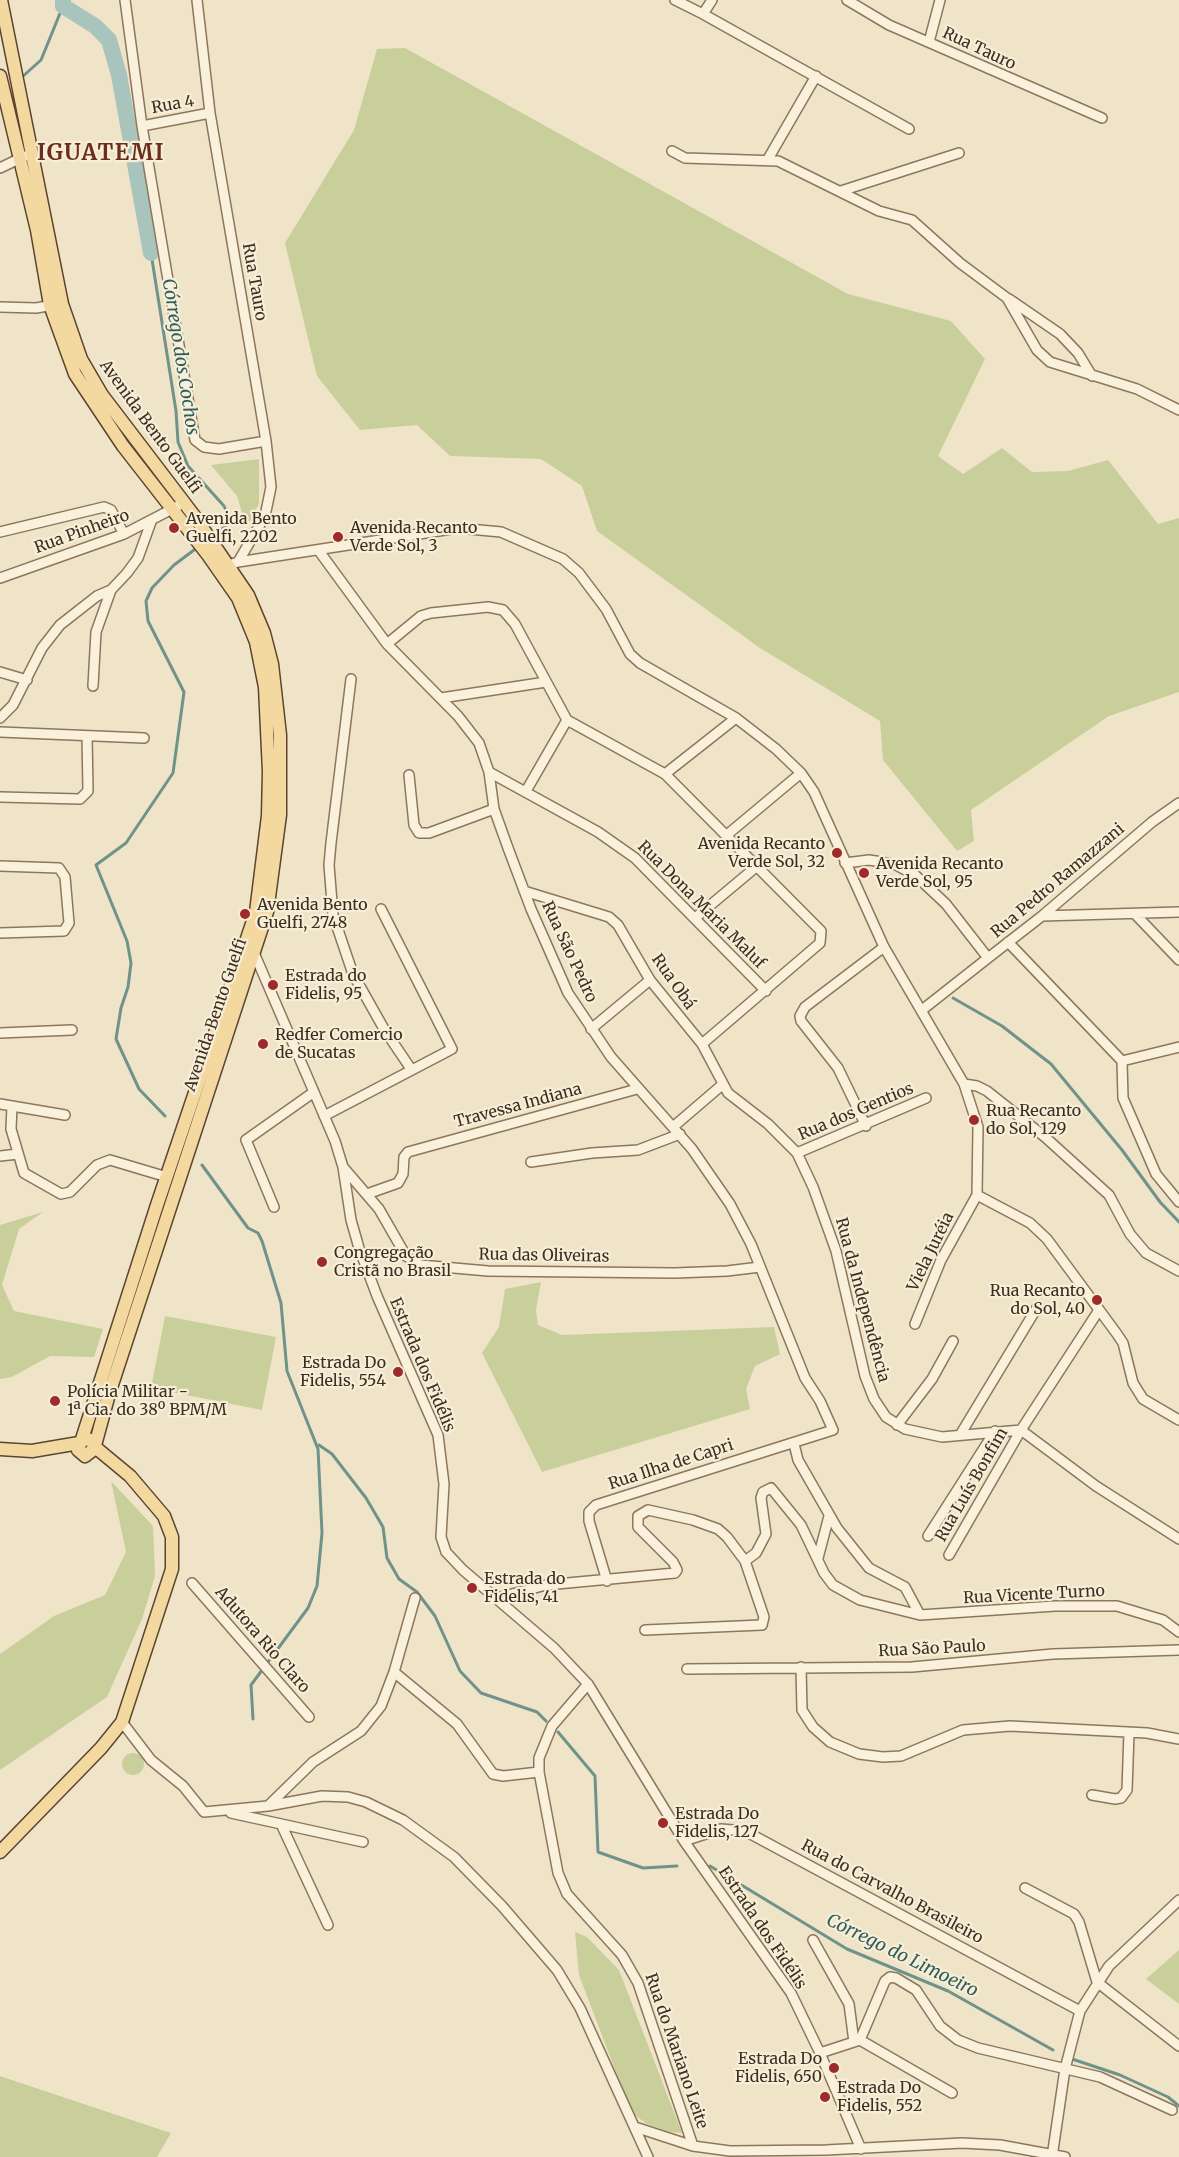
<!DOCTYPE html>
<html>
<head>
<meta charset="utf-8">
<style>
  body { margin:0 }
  canvas { display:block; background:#f0e4c8 }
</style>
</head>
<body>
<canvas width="1179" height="2157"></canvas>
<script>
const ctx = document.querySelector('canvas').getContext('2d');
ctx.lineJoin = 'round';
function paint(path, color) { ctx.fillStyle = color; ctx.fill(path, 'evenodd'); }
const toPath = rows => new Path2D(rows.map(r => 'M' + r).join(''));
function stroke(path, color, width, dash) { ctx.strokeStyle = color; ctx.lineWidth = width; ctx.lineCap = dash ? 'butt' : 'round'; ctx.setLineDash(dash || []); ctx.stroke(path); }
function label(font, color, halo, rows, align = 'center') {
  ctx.font = font + ' Merriweather,serif'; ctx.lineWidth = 4.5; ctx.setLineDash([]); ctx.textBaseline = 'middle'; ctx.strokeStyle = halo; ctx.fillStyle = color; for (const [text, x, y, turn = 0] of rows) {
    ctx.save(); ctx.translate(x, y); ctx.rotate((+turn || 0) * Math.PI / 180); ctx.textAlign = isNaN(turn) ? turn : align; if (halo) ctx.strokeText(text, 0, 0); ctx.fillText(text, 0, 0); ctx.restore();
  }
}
paint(toPath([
  [405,48,848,294,951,321,985,359,938,456,963,474,1002,448,1032,472,1068,471,1108,460,1158,524,1179,518,1179,692,1109,716,971,810,974,841,957,851,883,760,880,721,760,648,597,531,582,486,541,459,450,456,417,425,360,430,317,376,285,243,354,130,377,49],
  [259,459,259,503,252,519,246,526,237,496,211,465],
  [43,1212,19,1229,2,1285,14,1311,103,1329,94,1357,50,1356,12,1377,0,1379,0,1225],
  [541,1282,536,1310,538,1325,562,1335,774,1327,780,1354,755,1366,746,1389,750,1409,542,1472,482,1353,499,1327,505,1289],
  [165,1316,276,1337,262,1410,151,1388],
  [111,1481,153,1526,155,1576,142,1619,107,1697,0,1770,0,1654,54,1616,105,1595,126,1552],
  '122 1764a11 11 0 1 1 22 0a11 11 0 1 1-22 0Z',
  [575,1932,587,1937,619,1970,682,2133,670,2132,647,2124,636,2116,627,2101,579,1975],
  [1179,1950,1179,2004,1146,1979],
  [0,2076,171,2133,157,2157,0,2157]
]), '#c9cf9b');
stroke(toPath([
  [21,78,41,60,63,6],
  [151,253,176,411,178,442,188,466,224,506,229,517,226,526,213,536],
  [953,998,1002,1026,1051,1064,1122,1150,1160,1202,1179,1222],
  [165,1116,139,1089,116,1039,121,1008,128,987,131,963,127,941,96,865,126,843,173,773,184,692,148,621,146,601,152,588,174,565,198,547],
  [202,1165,248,1228,258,1233,262,1241,281,1303,287,1371,318,1449,322,1533,317,1586,308,1608,251,1685,253,1719],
  [319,1445,332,1454,366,1498,383,1527,387,1558,399,1579,417,1592,435,1616,460,1671,481,1693,537,1712,546,1721],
  [558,1732,595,1776,598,1852,643,1868,677,1866],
  [710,1866,847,1949,948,1991,1053,2050],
  [1072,2059,1120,2075,1168,2097,1179,2106]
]), '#6f938a', 3);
stroke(toPath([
  [63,0,63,6,95,26,109,40,119,75,151,253]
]), '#a9c4bc', 16);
const minor = toPath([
  [125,0,142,126,195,440,204,447,219,449,266,441],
  [197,0,210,113,266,441,271,487,265,516,238,562],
  [675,0,703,14,712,0],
  [847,0,889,25,1102,118],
  [703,14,909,129],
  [929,42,940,0],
  [142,126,210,113],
  [672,151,685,158,778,161,879,211,912,220,960,263,1007,298,1037,350,1050,362,1137,389,1179,410],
  [768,159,816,76],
  [0,168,25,156],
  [841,191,959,153],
  [1009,299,1060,334,1078,353,1092,376],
  [0,307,36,308,54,305],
  [0,532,104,507,111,510,124,534],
  [319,551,387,644,458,716,479,743,489,772,494,809,508,848,531,909,568,993,611,1057,692,1149,730,1204,751,1244,805,1378,820,1401,833,1430,596,1505,589,1512,589,1521,607,1581],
  [223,567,238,562,458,528,501,532,563,559,579,573,606,609,630,654,640,663,736,718,776,749,801,773,814,792,884,947,964,1084,978,1127,977,1195,1030,1223,1047,1239,1117,1334,1123,1343,1133,1383,1143,1399,1179,1420],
  [0,578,124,534,178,506],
  [387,644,421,616,431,613,488,607,503,610,515,624,567,720,665,774,821,931,820,943,702,1044],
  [0,672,27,680],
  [351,679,331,843,329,865,333,915,353,974,384,1029,411,1069],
  [93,686,96,632,111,590],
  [441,698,546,682],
  [0,718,13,705,42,648,60,625,97,596,111,590,127,573,138,558,151,522],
  [0,732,144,738],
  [489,772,598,832,635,858,766,991],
  [665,774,736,718],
  [409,775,414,825,419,833,429,833,494,809],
  [526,791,567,720],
  [0,797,80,799,88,791,87,736],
  [728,834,801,773],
  [845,863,869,860,882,862,896,865,915,875,946,904,988,958,1042,916,1152,822,1179,803],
  [0,866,59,868,65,877,69,923,64,931,0,933],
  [524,891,609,917,618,925,650,980,702,1044,728,1093,768,1124,797,1153,813,1187,836,1251,865,1376,874,1399,886,1417,905,1429,942,1437,1021,1430,1096,1486,1179,1539],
  [1135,914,1179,960],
  [1042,916,1179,912],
  [695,918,756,867],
  [1008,942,1122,1061,1123,1098,1156,1174,1179,1202],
  [249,953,255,955,335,1141,343,1167,351,1220,359,1248,377,1296,438,1435,444,1484,441,1537,446,1552,463,1570,554,1648,588,1684,684,1841,791,1993,820,2053,861,2149],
  [922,1010,988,958],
  [591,1029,650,980],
  [0,1033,72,1030],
  [1122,1061,1179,1047],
  [964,1084,977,1086,987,1091,1045,1137,1109,1195,1130,1234,1146,1253,1179,1271],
  [0,1104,65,1115],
  [12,1106,11,1129,24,1173,61,1194,70,1192,97,1165,110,1160,167,1177],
  [324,1116,452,1049,381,909],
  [866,1126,838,1068,801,1021,800,1016,805,1007,884,947],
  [673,1127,722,1085],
  [797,1153,926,1098],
  [0,1156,18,1154],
  [531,1162,592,1153,638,1150,680,1134],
  [343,1167,379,1209,406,1256,420,1265,488,1271,675,1273,727,1271,760,1267],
  [367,1194,398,1183,403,1174,404,1157,408,1152,637,1089],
  [274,1207,246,1140,314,1092],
  [915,1324,941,1260,977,1195],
  [897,1425,932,1379,953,1341],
  [960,1435,1038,1306],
  [794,1444,798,1460,837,1528,869,1568,905,1587,920,1615],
  [928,1536,995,1431],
  [949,1555,1021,1430,1099,1310],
  [818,1558,829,1516],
  [192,1583,309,1717],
  [497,1598,546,1585,675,1573,677,1570,673,1562,638,1527,638,1516,648,1510,693,1520,718,1529,727,1537,745,1561,756,1553,766,1534,761,1498,763,1492,771,1488,801,1525,824,1573,833,1585,860,1600,920,1615,1055,1606,1117,1606,1163,1620,1179,1632],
  [645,1630,762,1625,764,1617,745,1561],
  [801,1667,802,1710,813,1727,830,1742,859,1754,883,1757,901,1756,963,1730,1010,1726,1147,1733,1179,1739],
  [687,1669,912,1667,1053,1654,1179,1650],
  [394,1672,457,1724,493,1774,503,1776,539,1772],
  [588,1684,552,1726,539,1758,539,1772,558,1873,567,1894,622,1955,638,1983,693,2146],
  [122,1722,151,1760,183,1786,204,1812,268,1806,322,1796,348,1797,366,1802,403,1820,454,1857,502,1906,557,1970,580,2008,648,2157],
  [1092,1795,1115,1799,1121,1798,1127,1790,1129,1733],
  [268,1806,313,1762,361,1731,381,1706,394,1672,415,1598],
  [231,1813,363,1842],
  [281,1824,328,1925],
  [684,1841,721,1829,745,1831,1080,2011],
  [1025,1888,1074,1914,1079,1922,1097,1982],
  [813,1940,849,2004,854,2042],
  [1097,1982,1179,2046],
  [860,2040,952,2093],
  [820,2053,860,2040,885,1981,890,1977,896,1978,916,1990,940,2026,958,2040,978,2048,1100,2077,1172,2110],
  [635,2127,693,2146,730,2151,826,2150,962,2143,1000,2145,1065,2157],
  [1052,2157,1065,2069,1080,2011,1109,1966,1179,1900]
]);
const major = toPath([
  [1,0,62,304,81,359,102,395,195,517,248,595,264,633,272,664,280,735,280,815,267,912,109,1394,94,1449,85,1456,78,1450,82,1439,88,1439,94,1444],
  [0,76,37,230,50,305,75,374,123,446,208,555,238,598,256,642,265,687,269,772,268,816,256,912,157,1205,82,1439],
  [0,1449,32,1451,79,1443],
  [0,1852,101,1748,122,1722,172,1569,172,1537,164,1516,130,1476,95,1447]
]);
stroke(minor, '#8d765c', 12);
stroke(major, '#5b4430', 15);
stroke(minor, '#faf1dc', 9);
stroke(major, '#f3d9a0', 12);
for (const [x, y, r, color] of [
  [174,528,6,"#9e2a2b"],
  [338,537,6,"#9e2a2b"],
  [837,853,6,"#9e2a2b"],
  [864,873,6,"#9e2a2b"],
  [245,914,6,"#9e2a2b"],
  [273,985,6,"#9e2a2b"],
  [263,1044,6,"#9e2a2b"],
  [974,1120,6,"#9e2a2b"],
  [322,1262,6,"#9e2a2b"],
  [1097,1300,6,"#9e2a2b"],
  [398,1372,6,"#9e2a2b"],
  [55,1401,6,"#9e2a2b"],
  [472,1588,6,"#9e2a2b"],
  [663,1823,6,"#9e2a2b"],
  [834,2068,6,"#9e2a2b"],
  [825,2097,6,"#9e2a2b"]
]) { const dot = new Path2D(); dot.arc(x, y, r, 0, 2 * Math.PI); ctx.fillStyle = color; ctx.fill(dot); stroke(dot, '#f7eed8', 2); }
label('16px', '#3d2e20', '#f7eed8', [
  ["Rua Tauro",979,49,25],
  ["Rua 4",173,105,-10],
  ["Rua Tauro",254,282,80],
  ["Avenida Bento Guelfi",150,427,54],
  ["Rua Pinheiro",82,532,-20],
  ["Rua Pedro Ramazzani",1058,881,-40],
  ["Rua Dona Maria Maluf",701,905,45],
  ["Rua São Pedro",569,952,65],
  ["Rua Obá",673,982,55],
  ["Avenida Bento Guelfi",216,1015,-71],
  ["Travessa Indiana",518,1106,-15],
  ["Rua dos Gentios",856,1112,-23],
  ["Viela Juréia",931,1252,-64],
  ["Rua das Oliveiras",544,1256,1],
  ["Rua da Independência",862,1300,75],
  ["Estrada dos Fidélis",422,1365,67],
  ["Rua Ilha de Capri",671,1465,-18],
  ["Rua Luís Bonfim",972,1485,-60],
  ["Rua Vicente Turno",1034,1595,-3],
  ["Adutora Rio Claro",262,1640,49],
  ["Rua São Paulo",932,1649,-3],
  ["Rua do Carvalho Brasileiro",892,1892,28],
  ["Estrada dos Fidélis",762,1928,56],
  ["Rua do Mariano Leite",676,2051,71]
]);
label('16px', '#3d2e20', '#f7eed8', [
  ["Avenida Bento",186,519],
  ["Guelfi, 2202",186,537],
  ["Avenida Recanto",350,528],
  ["Verde Sol, 3",350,546],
  ["Avenida Recanto",825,844,"right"],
  ["Verde Sol, 32",825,862,"right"],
  ["Avenida Recanto",876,864],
  ["Verde Sol, 95",876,882],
  ["Avenida Bento",257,905],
  ["Guelfi, 2748",257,923],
  ["Estrada do",285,976],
  ["Fidelis, 95",285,994],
  ["Redfer Comercio",275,1035],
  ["de Sucatas",275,1053],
  ["Rua Recanto",986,1111],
  ["do Sol, 129",986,1129],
  ["Congregação",334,1253],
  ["Cristã no Brasil",334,1271],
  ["Rua Recanto",1085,1291,"right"],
  ["do Sol, 40",1085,1309,"right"],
  ["Estrada Do",386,1363,"right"],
  ["Fidelis, 554",386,1381,"right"],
  ["Polícia Militar -",67,1392],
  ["1ª Cia. do 38º BPM/M",67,1410],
  ["Estrada do",484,1579],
  ["Fidelis, 41",484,1597],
  ["Estrada Do",675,1814],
  ["Fidelis, 127",675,1832],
  ["Estrada Do",822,2059,"right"],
  ["Fidelis, 650",822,2077,"right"],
  ["Estrada Do",837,2088],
  ["Fidelis, 552",837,2106]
], 'left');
label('italic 18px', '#2f5d5a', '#f7eed8', [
  ["Córrego dos Cochos",180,357,81],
  ["Córrego do Limoeiro",902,1956,26]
]);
ctx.letterSpacing = '1.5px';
label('bold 22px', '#6b2e1e', '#f7eed8', [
  ["IGUATEMI",101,154]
]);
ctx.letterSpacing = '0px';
</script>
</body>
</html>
